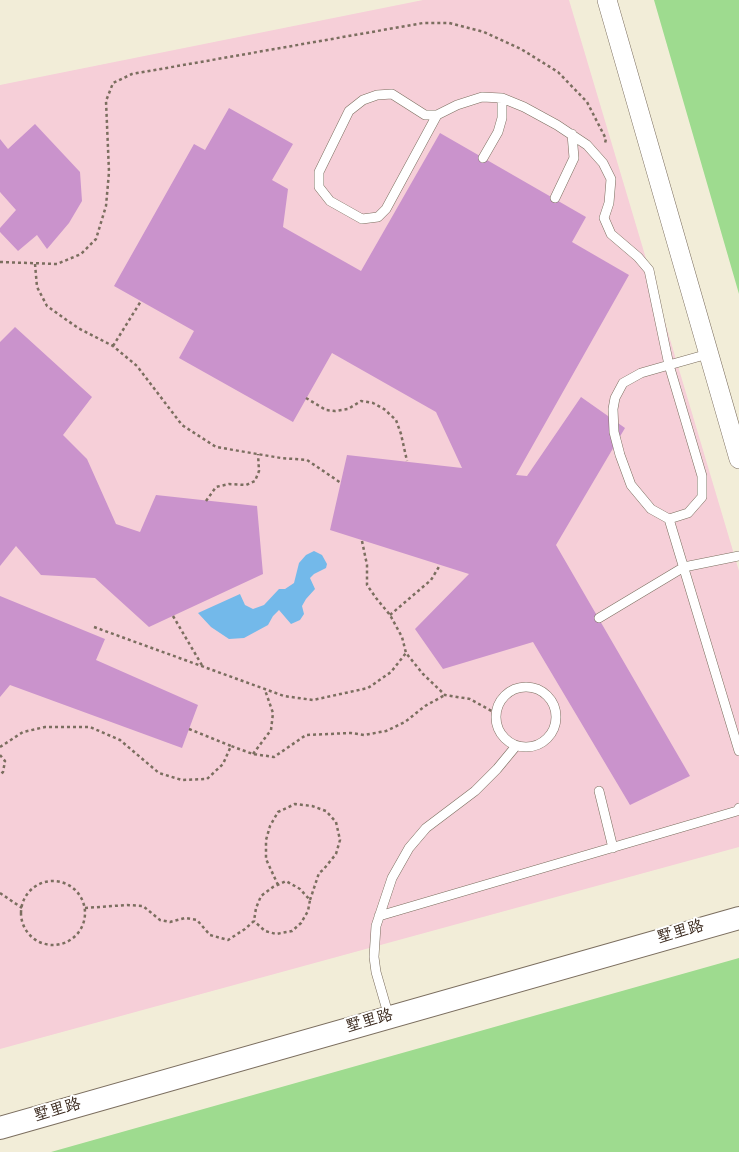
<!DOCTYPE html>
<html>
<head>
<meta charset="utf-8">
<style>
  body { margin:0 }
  canvas { display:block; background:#f2edd8 }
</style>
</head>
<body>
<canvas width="739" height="1152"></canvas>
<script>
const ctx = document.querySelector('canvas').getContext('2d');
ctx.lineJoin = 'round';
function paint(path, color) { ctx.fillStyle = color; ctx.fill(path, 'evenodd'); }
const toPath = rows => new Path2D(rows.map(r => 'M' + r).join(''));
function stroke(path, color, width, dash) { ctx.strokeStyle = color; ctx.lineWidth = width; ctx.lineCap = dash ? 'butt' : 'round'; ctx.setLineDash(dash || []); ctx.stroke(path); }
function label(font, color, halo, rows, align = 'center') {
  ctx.font = font + ' Dekko,"LXGW WenKai TC",sans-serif'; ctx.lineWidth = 4; ctx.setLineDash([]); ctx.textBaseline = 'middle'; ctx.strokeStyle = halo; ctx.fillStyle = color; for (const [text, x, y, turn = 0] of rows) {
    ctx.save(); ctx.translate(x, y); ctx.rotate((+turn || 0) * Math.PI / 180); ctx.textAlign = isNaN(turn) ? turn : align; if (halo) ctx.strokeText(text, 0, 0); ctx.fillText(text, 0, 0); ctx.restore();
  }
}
paint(toPath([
  [423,0,569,0,739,571,739,847,0,1049,0,85]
]), '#f6cfd8');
paint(toPath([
  [654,0,739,0,739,294],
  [739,958,739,1152,51,1152]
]), '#9edb8f');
paint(toPath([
  [314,551,322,555,327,564,326,568,314,574,310,578,315,589,306,599,302,606,304,614,300,620,291,624,279,610,273,616,268,625,244,638,229,639,211,627,198,613,240,594,245,605,253,609,264,605,279,589,285,589,294,583,299,563,306,555]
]), '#73b9ea');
paint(toPath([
  [229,108,293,144,272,180,288,189,283,227,361,271,440,133,586,217,572,242,629,275,516,475,527,476,581,397,625,428,556,545,690,776,630,805,533,642,443,669,415,629,469,574,330,530,347,455,462,468,436,412,332,353,293,422,179,358,194,331,114,286,194,144,205,150],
  [35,124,80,172,82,201,69,223,47,249,37,235,18,251,0,232,0,228,16,210,0,192,0,139,8,149],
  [15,327,92,397,63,435,87,459,116,524,140,532,156,495,257,506,263,574,149,627,95,578,41,575,16,546,0,566,0,342],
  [0,596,105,639,96,660,198,705,182,748,10,685,0,697]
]), '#ca93cc');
const service = toPath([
  [437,115,386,209,378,217,362,219,330,201,319,187,319,172,349,111,363,100,377,95,392,94,425,115,437,115,457,105,482,97,502,98,524,107,557,125,587,145,603,163,611,179,609,203,604,218,611,234,638,257,649,270,669,365,702,476,702,497,688,513,669,519,651,509,631,485,620,455,614,432,613,409,615,398,623,383,641,373,669,365,708,354],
  [483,158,498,132,502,118,502,98],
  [555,198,574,158,572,134],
  [669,519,739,751],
  [599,618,684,567,739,556],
  '496 717a30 30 0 1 1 60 0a30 30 0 1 1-60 0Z',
  [599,791,613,848],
  [379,916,737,811,739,808],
  [389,1017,376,972,374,957,376,926,392,878,409,848,426,828,475,791,497,769,516,746]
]);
const minor = toPath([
  [607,0,739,459]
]);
const secondary = toPath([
  [0,1128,739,918]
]);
stroke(service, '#7b6e5f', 10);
stroke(minor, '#7b6e5f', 20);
stroke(secondary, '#7b6e5f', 24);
stroke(toPath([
  [0,262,57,264,81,254,96,239,106,206,109,172,106,101,113,83,132,74,423,23,449,23,484,32,521,49,558,72,587,102,606,139,605,143],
  [35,264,37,287,47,306,78,328,113,346,137,366,182,425,216,447,281,458,307,460,341,483],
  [113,346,141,301],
  [306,398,326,410,335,411,348,409,361,401,373,403,384,409,396,420,401,434,407,461],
  [206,501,216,487,229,484,246,485,255,481,259,471,258,454],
  [362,541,367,565,367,585,376,598,390,615,402,637,406,653,423,674,445,695,470,699,497,714],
  [390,615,431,580,440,565],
  [173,616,203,667],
  [94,627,284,696,313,700,368,688,391,672,406,653],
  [189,729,231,746],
  [0,747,23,732,45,727,90,727,120,740,159,773,182,780,207,779,223,764,231,746,253,754,274,757,306,735,351,733,364,735,386,731,405,722,425,706,445,695],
  [253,754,271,730,273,713,265,690],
  [0,755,5,761,3,772,0,775],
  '21 913a32 32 0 1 1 64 0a32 32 0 1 1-64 0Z',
  [278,885,266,859,266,840,270,826,278,812,295,804,312,806,326,811,336,822,340,840,336,854,323,870,319,873,310,900],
  [0,893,22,908],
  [85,908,127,905,143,906,160,920,170,922,185,918,197,920,210,935,228,940,245,929,254,921,256,908,261,896,273,887,286,881,300,889,310,900,308,911,301,923,292,931,276,934,265,931,254,921]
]), '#7b6e5f', 2.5, [3, 3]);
stroke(service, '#fff', 9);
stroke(minor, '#fff', 19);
stroke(secondary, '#fff', 22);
label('16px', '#3b2a1e', '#fff', [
  ["墅里路",681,934,-16],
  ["墅里路",370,1023,-16],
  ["墅里路",58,1112,-16]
]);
</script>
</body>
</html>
